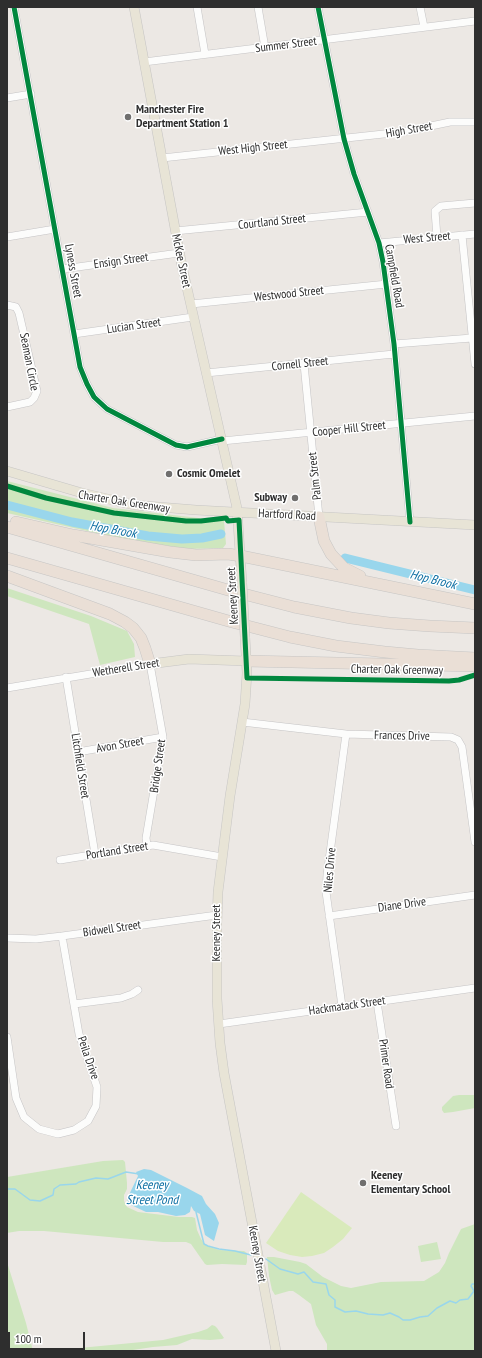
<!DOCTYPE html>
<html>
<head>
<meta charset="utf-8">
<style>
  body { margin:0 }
  #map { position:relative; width:482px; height:1358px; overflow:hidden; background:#ece8e4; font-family:"PT Sans Narrow",sans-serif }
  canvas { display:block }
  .frame { position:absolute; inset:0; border:8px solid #2e2e2e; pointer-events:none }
  .scale { position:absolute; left:8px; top:1332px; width:77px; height:18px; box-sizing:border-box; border:2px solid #2e2e2e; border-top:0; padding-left:5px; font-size:12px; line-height:14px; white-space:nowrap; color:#2e2e2e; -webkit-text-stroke:3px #fff; paint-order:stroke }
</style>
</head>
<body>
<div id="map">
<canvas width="482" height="1358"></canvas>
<div class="frame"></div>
<div class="scale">100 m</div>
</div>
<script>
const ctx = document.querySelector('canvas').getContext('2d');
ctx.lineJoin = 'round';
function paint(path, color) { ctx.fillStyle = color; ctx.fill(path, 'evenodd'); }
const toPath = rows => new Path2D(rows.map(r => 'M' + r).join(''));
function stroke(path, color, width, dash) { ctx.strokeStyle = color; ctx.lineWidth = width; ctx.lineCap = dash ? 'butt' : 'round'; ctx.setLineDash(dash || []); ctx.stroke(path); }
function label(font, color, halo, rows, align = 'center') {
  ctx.font = font + ' "PT Sans Narrow",sans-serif'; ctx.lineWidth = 3; ctx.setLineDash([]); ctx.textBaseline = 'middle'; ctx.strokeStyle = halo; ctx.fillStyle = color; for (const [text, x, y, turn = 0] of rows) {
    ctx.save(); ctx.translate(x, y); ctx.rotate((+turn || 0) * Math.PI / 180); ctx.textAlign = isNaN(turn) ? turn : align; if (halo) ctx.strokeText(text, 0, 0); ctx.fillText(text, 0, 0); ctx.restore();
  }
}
paint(toPath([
  [7,481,113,508,224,521,226,544,223,548,186,549,114,537,7,513],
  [7,588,91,616,127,631,134,644,135,657,100,665,89,624,7,596],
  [459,1095,475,1095,475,1108,453,1112,444,1113,442,1110,442,1107,453,1096],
  [123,1160,125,1162,127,1183,127,1189,124,1195,124,1201,127,1207,138,1212,179,1217,192,1217,195,1218,197,1230,201,1239,205,1244,210,1247,219,1250,244,1251,247,1253,247,1262,246,1265,222,1264,207,1265,205,1264,191,1244,186,1242,163,1242,44,1231,19,1231,7,1233,7,1177,103,1161],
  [475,1224,475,1351,327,1351,327,1344,316,1325,311,1304,299,1295,293,1291,289,1291,275,1295,272,1290,269,1276,267,1257,274,1257,300,1262,306,1264,323,1277,341,1286,351,1288,381,1282,424,1281,439,1272,445,1263,449,1253,461,1229],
  [437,1242,441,1259,421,1262,418,1246],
  [7,1262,26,1323,33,1351,7,1351],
  [212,1325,215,1326,217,1328,224,1338,222,1339,210,1340,192,1339,177,1345,153,1347,126,1351,61,1351,69,1349,163,1340,198,1332,207,1329]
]), '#cee6be');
paint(toPath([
  [301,1192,352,1228,343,1239,333,1247,324,1253,312,1256,302,1257,290,1255,278,1251,266,1243]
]), '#d9eabb');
paint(toPath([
  [144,1169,151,1170,187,1188,202,1196,206,1204,215,1214,219,1223,214,1241,205,1235,200,1214,194,1211,191,1206,190,1212,185,1215,176,1216,158,1212,146,1212,129,1204,127,1199,138,1176,136,1172]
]), '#99d6ec');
stroke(toPath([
  [7,1189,15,1189,30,1200,40,1201,53,1195,54,1189,60,1185,76,1184,79,1182,96,1178,108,1179,126,1172,139,1174],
  [196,1212,204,1244,208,1246,219,1249,235,1251,251,1255],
  [266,1259,280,1269,298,1274,304,1272,313,1282,326,1284,329,1295,335,1300,335,1307,345,1312,356,1311,368,1314,383,1315,390,1313,399,1317,403,1320,410,1320,420,1317,428,1316,437,1308,450,1301,456,1303,460,1300,468,1299,474,1291,471,1286,472,1284,475,1284]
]), '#99d6ec', 1.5);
stroke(toPath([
  [7,505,72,522,148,536,182,539,202,538,221,534],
  [345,558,475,590]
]), '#99d6ec', 9);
const minor = toPath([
  [14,7,74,334,80,367,87,384,94,397,107,409,176,445,187,447,222,439],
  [197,7,205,54],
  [258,7,265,48],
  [318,7,344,139,354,174,379,243,383,262,394,344,410,522],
  [420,7,424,27],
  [144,62,475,21],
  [7,98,31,94],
  [162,158,402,132,450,122,475,122],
  [175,231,368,212],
  [462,235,475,364],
  [7,237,55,229],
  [437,237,435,211,441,206,475,203],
  [379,243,475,234],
  [63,269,179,253],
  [191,304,387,284],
  [7,305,16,307,19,313,37,391,34,398,30,402,7,407],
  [74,334,193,317],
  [394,344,472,338],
  [304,364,319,517],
  [206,373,394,354],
  [222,441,475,416],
  [66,677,95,854],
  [7,688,150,664,163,737,146,838,147,845],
  [242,722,346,734,451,737,458,740,462,747,475,842],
  [78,752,163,737],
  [60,860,153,845,222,857],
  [329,916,475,895],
  [7,938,36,939,62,936,217,915],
  [377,1002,396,1126],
  [74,1004,121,998,132,994,138,990],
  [342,1006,326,892,327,875,346,734],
  [219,1024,475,988],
  [7,1037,16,1098,24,1117,39,1129,58,1134,74,1130,88,1121,96,1106,97,1087,79,1034,62,936]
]);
const major = toPath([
  [134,7,182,266,237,508,242,583],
  [7,471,82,493,134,505,196,510,475,525],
  [245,637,247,673,245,704,230,796,218,892,217,924,217,999,220,1043,224,1073,276,1351],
  [150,664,189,659,246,661]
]);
const highway = toPath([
  [319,517,324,541,331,554,344,568,360,576],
  [16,522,73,535,170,552,196,555,228,554,241,556,475,604],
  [7,527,228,590,294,607,351,618,389,623,430,626,475,628],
  [7,558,232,622,290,637,336,646,385,652,418,655,475,658],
  [7,576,110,614,125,622,133,628,141,638,145,648,150,664],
  [246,661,475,666]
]);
stroke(minor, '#c5c4c5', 8);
stroke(major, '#c6c5c4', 10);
stroke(highway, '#c6c5c4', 12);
stroke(minor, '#fcfcfb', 7);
stroke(major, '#e8e4d6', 9);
stroke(highway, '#eadfd6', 11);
const majorBridge = toPath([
  [242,583,245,637]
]);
stroke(majorBridge, '#c6c5c4', 10, []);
stroke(majorBridge, '#e8e4d6', 9);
stroke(toPath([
  [14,7,74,334,80,367,87,384,94,397,107,409,176,445,187,447,222,439],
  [318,7,344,139,354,174,379,243,383,262,394,344,410,522],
  [7,486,46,498,114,513,186,521,201,521,226,518,228,521,239,520,247,678,449,681,459,680,475,675]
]), '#00873e', 5);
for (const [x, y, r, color] of [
  [128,117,4,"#706f6e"],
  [169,474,4,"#706f6e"],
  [295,498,4,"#706f6e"],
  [363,1183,4,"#706f6e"]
]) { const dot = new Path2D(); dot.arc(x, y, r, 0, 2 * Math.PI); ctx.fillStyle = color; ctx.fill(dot); stroke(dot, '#fff', 1.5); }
label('12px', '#2e2e2e', '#fff', [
  ["Summer Street",286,45,-7],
  ["High Street",409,130,-10],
  ["West High Street",253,148,-6],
  ["Courtland Street",272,222,-6],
  ["West Street",427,238,-5],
  ["Ensign Street",121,261,-8],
  ["McKee Street",181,261,78],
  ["Lyness Street",73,271,80],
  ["Campfield Road",394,276,80],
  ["Westwood Street",289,294,-6],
  ["Lucian Street",134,326,-8],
  ["Seaman Circle",29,362,79],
  ["Cornell Street",300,364,-6],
  ["Cooper Hill Street",349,429,-6],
  ["Palm Street",315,476,-96],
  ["Charter Oak Greenway",124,502,9],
  ["Hartford Road",287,515,3],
  ["Keeney Street",233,596,-93],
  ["Wetherell Street",126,668,-9],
  ["Charter Oak Greenway",397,670,1],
  ["Frances Drive",402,736,1],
  ["Avon Street",120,745,-10],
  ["Litchfield Street",80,766,81],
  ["Bridge Street",158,766,-82],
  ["Portland Street",117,851,-9],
  ["Niles Drive",330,870,-85],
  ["Diane Drive",402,905,-8],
  ["Bidwell Street",112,929,-8],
  ["Keeney Street",217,933,-90],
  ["Hackmatack Street",347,1006,-8],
  ["Peila Drive",88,1058,71],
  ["Primer Road",386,1064,82],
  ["Keeney Street",257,1254,80]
]);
label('bold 12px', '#2e2e2e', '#fff', [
  ["Manchester Fire",136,110],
  ["Department Station 1",136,124],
  ["Cosmic Omelet",177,474],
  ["Subway",287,498,"right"],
  ["Keeney",371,1176],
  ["Elementary School",371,1190]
], 'left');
label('italic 13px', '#0d6fa3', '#fff', [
  ["Hop Brook",113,530,10],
  ["Hop Brook",433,580,14],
  ["Keeney",152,1185],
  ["Street Pond",152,1200]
]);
</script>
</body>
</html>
